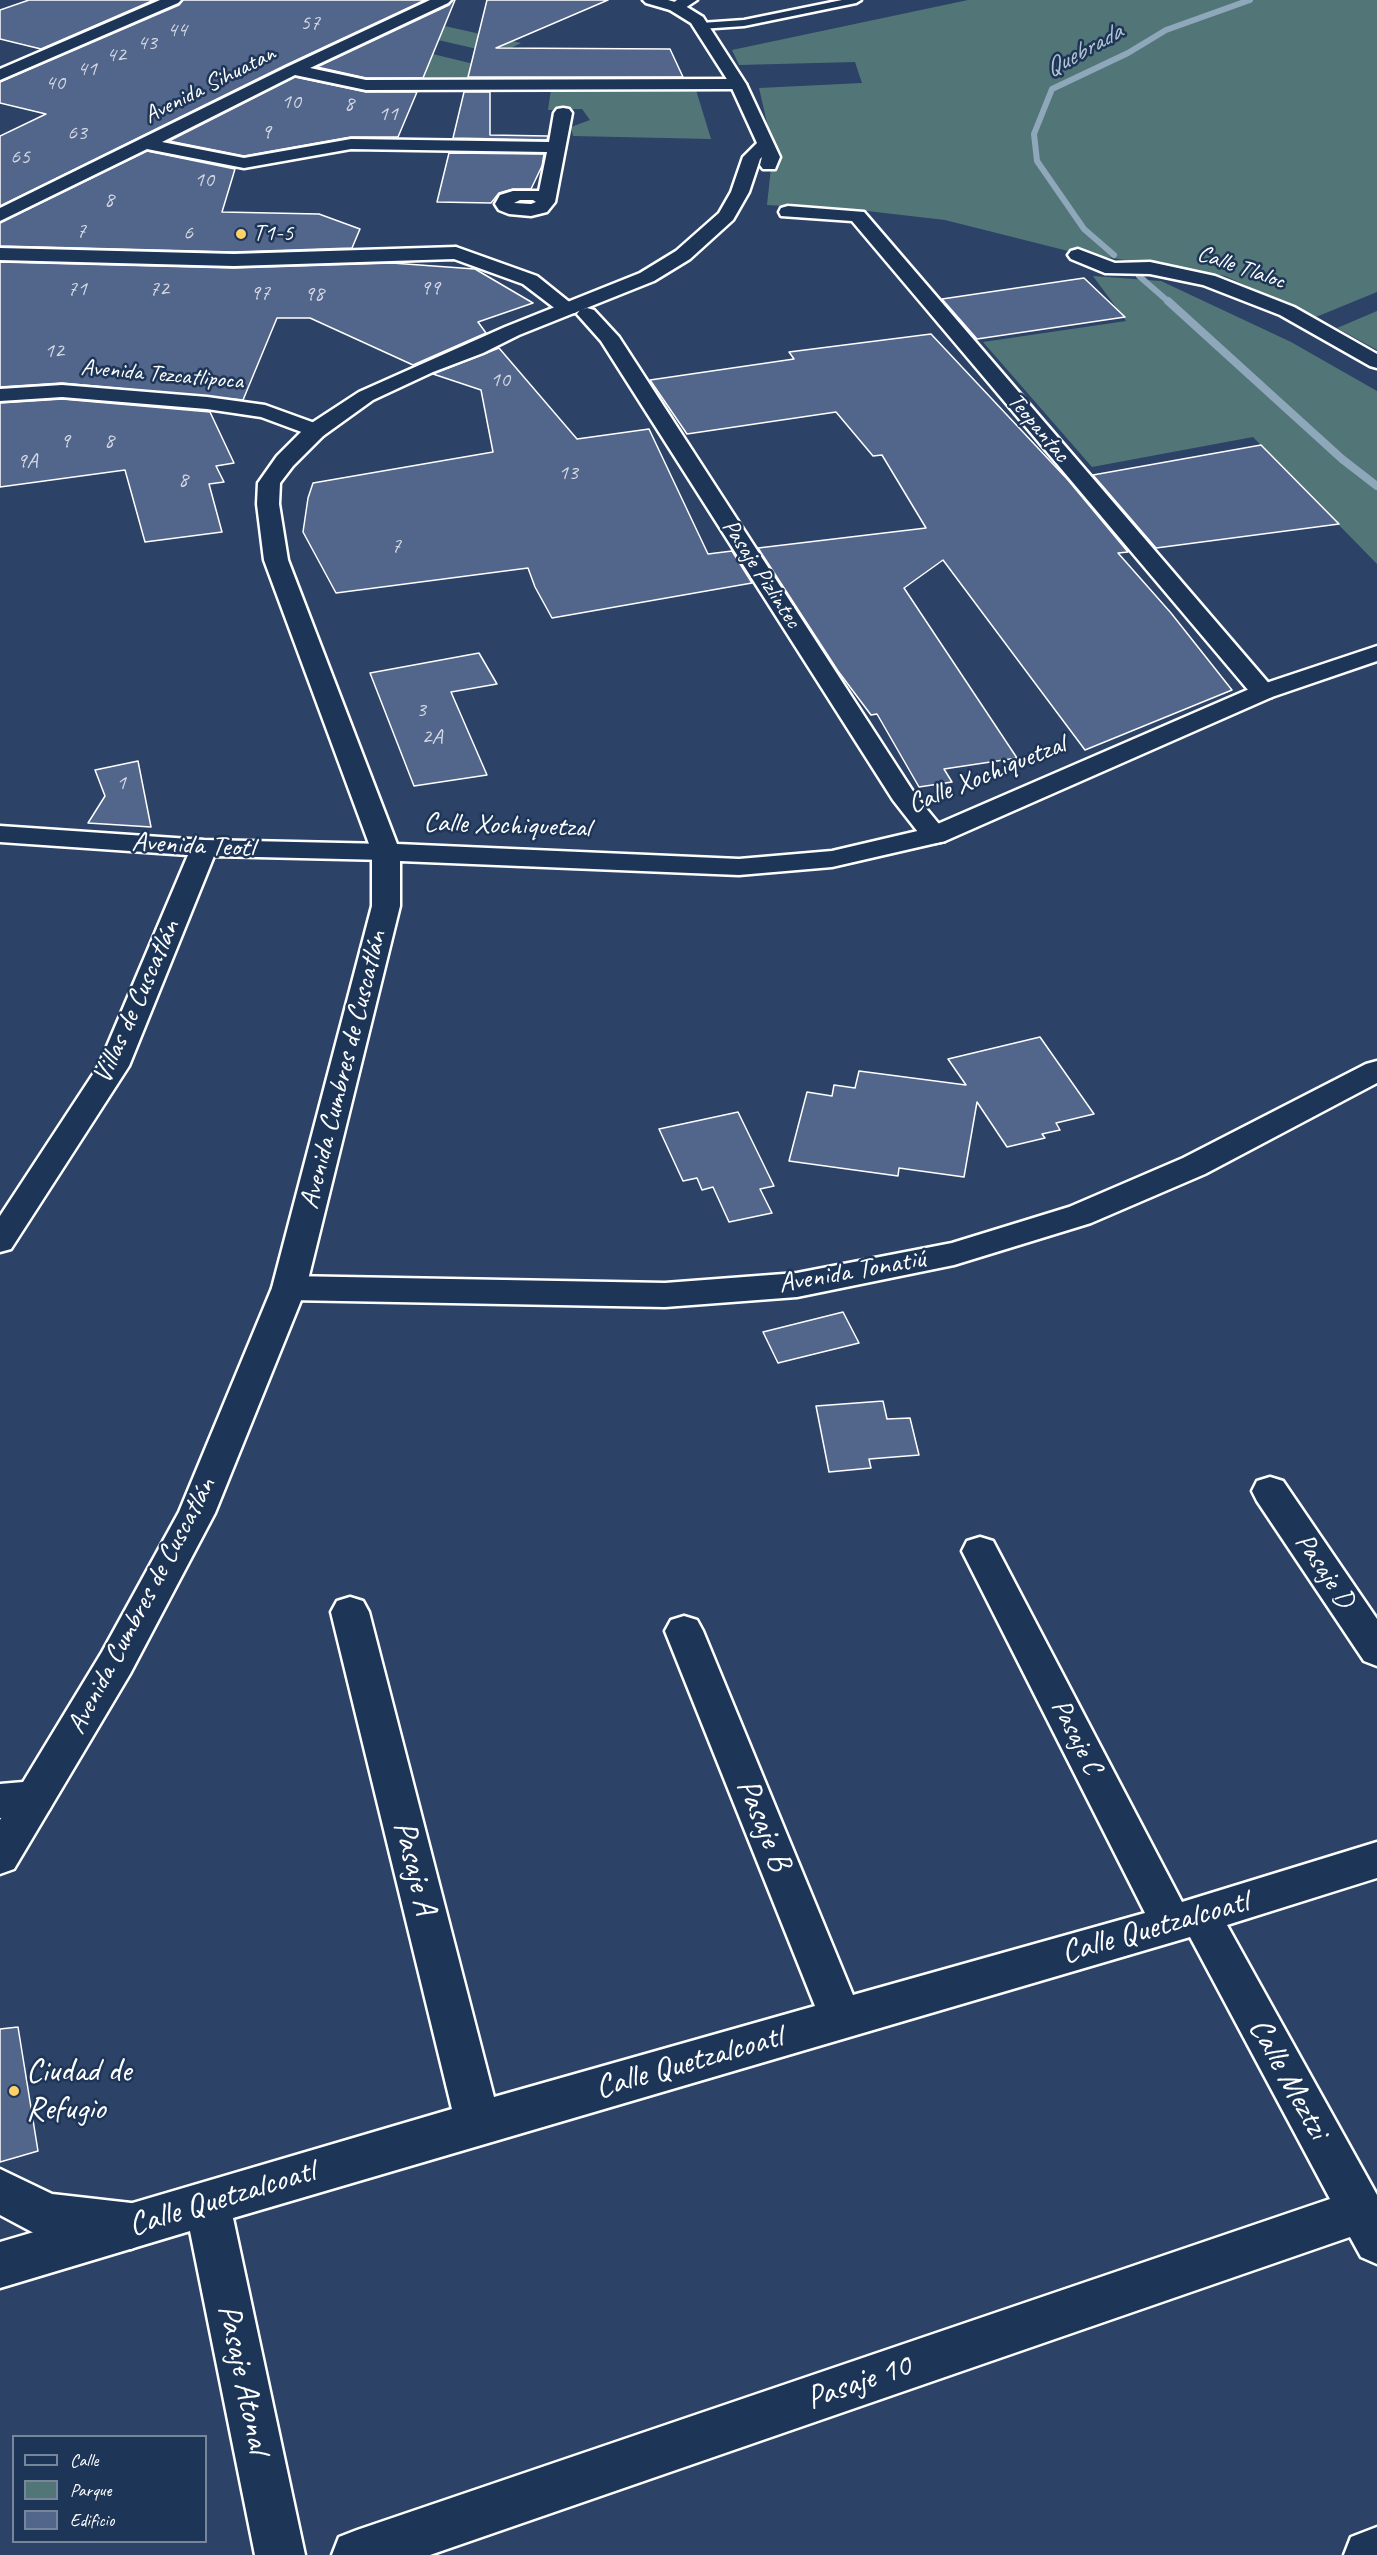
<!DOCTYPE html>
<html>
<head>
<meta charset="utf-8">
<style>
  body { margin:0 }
  #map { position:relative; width:1377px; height:2555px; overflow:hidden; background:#2c4266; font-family:Caveat,sans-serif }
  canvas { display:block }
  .legend { position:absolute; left:12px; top:2435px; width:195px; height:108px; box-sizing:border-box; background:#1d3557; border:2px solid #77869a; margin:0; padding:8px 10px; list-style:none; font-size:18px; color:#fff }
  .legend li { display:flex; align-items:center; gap:12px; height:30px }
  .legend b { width:30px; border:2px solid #77869a }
</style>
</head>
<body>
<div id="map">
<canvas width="1377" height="2555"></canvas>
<ul class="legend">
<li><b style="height:8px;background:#1d3557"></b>Calle</li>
<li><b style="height:16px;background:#527677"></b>Parque</li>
<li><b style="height:16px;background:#52658b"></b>Edificio</li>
</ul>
</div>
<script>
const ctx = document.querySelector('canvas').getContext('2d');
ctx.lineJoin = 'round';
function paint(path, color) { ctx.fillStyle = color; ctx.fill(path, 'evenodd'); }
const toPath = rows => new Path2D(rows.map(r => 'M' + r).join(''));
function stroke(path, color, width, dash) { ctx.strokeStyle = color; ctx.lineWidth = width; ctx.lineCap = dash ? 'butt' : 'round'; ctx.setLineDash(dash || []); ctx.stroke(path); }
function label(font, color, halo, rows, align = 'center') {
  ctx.font = font + ' Caveat,sans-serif'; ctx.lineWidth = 5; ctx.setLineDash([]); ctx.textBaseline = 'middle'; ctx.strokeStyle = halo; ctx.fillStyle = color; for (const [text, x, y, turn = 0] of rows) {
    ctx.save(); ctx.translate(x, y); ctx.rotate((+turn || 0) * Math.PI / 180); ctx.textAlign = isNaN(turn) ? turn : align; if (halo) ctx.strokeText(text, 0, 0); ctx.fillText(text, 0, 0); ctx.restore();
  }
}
paint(toPath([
  [968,0,1377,0,1377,292,1316,317,1225,276,1068,251,945,220,867,211,767,205,773,149,759,88,862,83,855,62,739,65,732,50],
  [413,19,521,43,499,54,390,29],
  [371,39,478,65,469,81,375,81,332,72,323,62],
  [685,88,696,90,711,139,573,136,571,127,590,120,582,109,548,110,551,89],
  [1093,276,1161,281,1291,342,1377,391,1377,564,1253,437,1092,467,983,342,1126,321],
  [1377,311,1377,350,1337,328]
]), '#527677');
stroke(toPath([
  [1114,255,1084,229,1037,161,1034,134,1052,89,1128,53,1166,30,1250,0],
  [1139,276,1170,303]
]), '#8fa7ba', 6);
stroke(toPath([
  [1168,301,1342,459,1377,486]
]), '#8fa7ba', 8);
const building = toPath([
  [29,0,154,0,41,49,0,39,0,10,29,0],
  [183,0,425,0,286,65,0,206,0,136,46,114,0,103,0,82,179,5,183,0],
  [453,0,455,0,423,78,366,78,317,67,449,5,453,0],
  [487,0,608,0,496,48,670,49,683,77,468,77,487,0],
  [295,77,366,92,417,92,398,137,351,137,244,156,169,141,295,77],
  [464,92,490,92,490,135,548,136,547,140,453,138,464,92],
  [147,151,235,169,222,212,319,214,360,229,352,248,234,252,0,246,0,223,147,151],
  [449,153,544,154,542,166,531,189,513,189,499,193,491,203,437,202,449,153],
  [0,262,234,268,392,263,475,269,533,303,478,322,486,333,413,365,310,318,277,318,243,400,62,383,0,387,0,262],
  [1084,278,1125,317,977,339,942,299,1084,278],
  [931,334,1068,480,1128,552,1118,553,1171,613,1232,690,1085,750,943,560,904,588,1017,758,944,769,952,782,919,787,877,714,871,715,838,671,758,548,926,528,882,455,873,456,836,412,687,434,650,380,794,359,789,352,931,334],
  [499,348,577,439,649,429,708,554,732,551,752,583,552,618,535,587,528,568,336,593,303,532,308,498,313,483,493,452,481,390,433,374,499,348],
  [62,399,210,412,234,463,216,466,224,482,209,484,222,532,145,542,125,470,0,487,0,403,62,399],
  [1261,445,1339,524,1156,548,1093,475,1261,445],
  [479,653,497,684,451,692,487,775,414,786,370,673,479,653],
  [138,761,151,827,88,823,105,796,95,770,138,761],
  [1040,1037,1094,1114,1056,1123,1060,1130,1042,1134,1045,1138,1007,1147,977,1102,964,1177,899,1168,898,1176,789,1161,807,1092,832,1096,834,1085,855,1088,859,1071,966,1085,948,1059,1040,1037],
  [738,1112,774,1186,760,1189,772,1213,729,1222,713,1187,702,1190,697,1178,683,1181,659,1129,738,1112],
  [843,1312,859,1343,778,1363,763,1332,843,1312],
  [883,1401,887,1419,910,1418,919,1455,869,1459,871,1468,829,1472,816,1406,883,1401],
  [18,2027,38,2151,0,2162,0,2029,18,2027]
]);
paint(building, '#52658b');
stroke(building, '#fff', 1.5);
const service = toPath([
  [842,0,861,0,856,3,744,26,701,29,696,26,701,23,744,20,842,0]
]);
const minor = toPath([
  [160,0,181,0,178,3,0,80,0,69,160,0],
  [430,0,451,0,448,3,310,68,366,80,738,79,746,84,738,89,366,90,295,75,162,142,244,158,351,139,549,142,554,113,557,109,563,108,569,109,572,113,555,202,547,212,531,216,509,214,499,210,495,204,500,195,513,191,539,191,547,152,351,149,244,168,147,149,0,221,0,208,287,67,430,0],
  [520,200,533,200,536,202,531,204,514,203,520,200],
  [677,0,697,0,682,10,670,10,668,7,677,0],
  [788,206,864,212,1272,687,1275,692,1272,697,1263,699,1254,697,852,221,781,216,779,212,781,208,788,206],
  [456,247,537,276,578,309,575,313,561,313,523,284,454,259,234,266,0,260,0,248,234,254,456,247],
  [1078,249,1115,263,1150,262,1215,276,1294,307,1377,354,1377,368,1370,366,1280,315,1203,285,1150,274,1105,273,1071,259,1068,255,1071,251,1078,249],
  [587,308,594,310,619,337,916,796,948,835,945,841,935,843,925,841,893,800,601,341,577,314,580,310,587,308],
  [62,385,207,397,265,405,323,426,326,431,323,436,315,437,261,417,207,409,62,397,0,401,0,389,62,385],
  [0,826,204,840,386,844,396,846,400,852,396,858,386,860,214,856,129,1066,11,1249,0,1252,0,1216,99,1065,188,855,0,842,0,826],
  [1377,1061,1377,1083,1205,1174,1091,1223,954,1265,797,1297,665,1307,289,1300,277,1296,272,1288,277,1280,289,1276,665,1283,797,1273,952,1243,1069,1207,1183,1158,1366,1064,1377,1061],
  [1270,1477,1283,1481,1377,1619,1377,1666,1364,1661,1257,1501,1252,1491,1257,1481,1270,1477],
  [980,1537,993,1541,1182,1902,1377,1842,1377,1878,1227,1925,1377,2195,1377,2264,1361,2257,1350,2237,430,2555,332,2555,339,2537,357,2530,1330,2199,1190,1937,233,2218,305,2555,255,2555,190,2231,0,2288,0,2242,452,2109,331,1612,337,1601,350,1597,363,1601,369,1612,494,2097,815,2006,665,1631,671,1620,684,1616,697,1620,703,1631,853,1995,1145,1913,962,1551,967,1541,980,1537],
  [35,1781,49,1786,55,1798,49,1810,35,1815,0,1818,0,1784,35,1781],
  [1377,2527,1377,2555,1344,2555,1351,2537,1377,2527]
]);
const secondary = toPath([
  [643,0,668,0,682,4,703,17,746,84,780,157,775,169,763,169,760,165,762,157,760,159,749,192,733,220,690,259,654,281,519,335,483,353,433,372,373,400,323,436,293,466,280,483,279,504,288,560,397,844,739,859,832,851,926,829,1254,687,1377,646,1377,661,1272,697,945,841,832,867,739,875,400,861,400,906,306,1288,215,1513,130,1674,14,1869,0,1874,0,1820,102,1652,179,1512,272,1288,372,906,372,852,264,560,257,504,258,483,277,456,307,426,359,392,505,327,640,273,676,251,719,213,731,192,743,157,757,143,730,84,691,23,670,10,646,3,643,0],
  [0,2169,52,2194,131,2203,147,2210,154,2226,147,2242,131,2249,48,2239,32,2232,0,2215,0,2169]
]);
stroke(service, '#fff', 5);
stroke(minor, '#fff', 5);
stroke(secondary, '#fff', 5);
paint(service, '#1d3557');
paint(minor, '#1d3557');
paint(secondary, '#1d3557');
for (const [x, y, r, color] of [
  [241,234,6,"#ffd166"],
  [14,2091,6,"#ffd166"]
]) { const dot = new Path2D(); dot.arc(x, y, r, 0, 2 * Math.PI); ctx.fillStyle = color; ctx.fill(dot); stroke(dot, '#1d3557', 2); }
label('22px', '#d4d8e2', null, [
  ["57",310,23],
  ["44",177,30],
  ["43",147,43],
  ["42",116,55],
  ["41",87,69],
  ["40",55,83],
  ["10",291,102],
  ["8",349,104],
  ["11",388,114],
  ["9",266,132],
  ["63",77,133],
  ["65",20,157],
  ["10",204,180],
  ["8",109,200],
  ["7",81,231],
  ["6",188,233],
  ["99",430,288],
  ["71",77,289],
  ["72",159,289],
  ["97",260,293],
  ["98",314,294],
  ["12",54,351],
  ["10",500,380],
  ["9",65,441],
  ["8",109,441],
  ["9A",27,461],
  ["13",568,473],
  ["8",183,480],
  ["7",396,546],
  ["3",421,710],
  ["2A",432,737],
  ["1",121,783]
]);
label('24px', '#fff', '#1d3557', [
  ["Avenida Sihuatan",210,85,-27],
  ["Calle Tlaloc",1241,268,19],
  ["Avenida Tezcatlipoca",162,375,5],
  ["Teopantac",1038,428,50],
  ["Pasaje Pizlintec",761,574,57]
]);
label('24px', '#fff', '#1d3557', [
  ["T1-5",253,234]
], 'left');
label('italic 26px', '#b4c4d1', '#1d3557', [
  ["Quebrada",1084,51,-29]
]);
label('28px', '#fff', '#1d3557', [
  ["Calle Xochiquetzal",987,775,-22],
  ["Calle Xochiquetzal",507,826,2],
  ["Avenida Teotl",193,846,3],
  ["Villas de Cuscatlán",137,1002,-66],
  ["Avenida Cumbres de Cuscatlán",344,1070,-76],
  ["Avenida Tonatiú",852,1272,-10],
  ["Pasaje D",1324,1571,56],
  ["Avenida Cumbres de Cuscatlán",142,1606,-62],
  ["Pasaje C",1076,1737,63]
]);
label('33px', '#fff', '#1d3557', [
  ["Pasaje B",763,1825,68],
  ["Pasaje A",414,1868,76],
  ["Calle Quetzalcoatl",1155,1928,-16],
  ["Calle Quetzalcoatl",689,2063,-16],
  ["Calle Meztzi",1288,2079,61],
  ["Calle Quetzalcoatl",222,2199,-17],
  ["Pasaje Atonal",243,2379,78],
  ["Pasaje 10",859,2383,-19]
]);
label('33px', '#fff', '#1d3557', [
  ["Ciudad de",26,2072],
  ["Refugio",26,2110]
], 'left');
</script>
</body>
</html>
